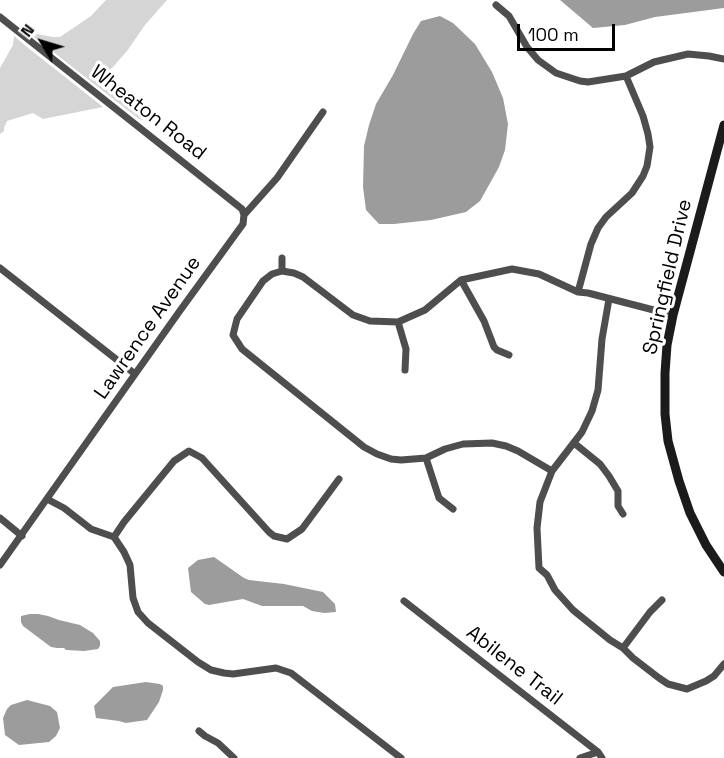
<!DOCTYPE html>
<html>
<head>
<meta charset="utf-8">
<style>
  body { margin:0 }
  #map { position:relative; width:724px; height:758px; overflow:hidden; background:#fff; font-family:"Space Grotesk",sans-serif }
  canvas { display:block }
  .north { position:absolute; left:12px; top:12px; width:60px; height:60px; -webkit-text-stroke:4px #fff; paint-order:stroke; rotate:308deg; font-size:16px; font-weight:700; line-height:24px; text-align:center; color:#000 }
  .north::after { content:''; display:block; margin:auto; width:21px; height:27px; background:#000; clip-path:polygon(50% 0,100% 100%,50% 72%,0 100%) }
  .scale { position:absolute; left:517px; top:24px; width:98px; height:27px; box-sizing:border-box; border:3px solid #000; border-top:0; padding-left:8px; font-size:18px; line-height:21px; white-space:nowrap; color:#000; -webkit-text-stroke:4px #fff; paint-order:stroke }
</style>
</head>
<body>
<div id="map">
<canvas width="724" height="758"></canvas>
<div class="north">N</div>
<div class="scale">100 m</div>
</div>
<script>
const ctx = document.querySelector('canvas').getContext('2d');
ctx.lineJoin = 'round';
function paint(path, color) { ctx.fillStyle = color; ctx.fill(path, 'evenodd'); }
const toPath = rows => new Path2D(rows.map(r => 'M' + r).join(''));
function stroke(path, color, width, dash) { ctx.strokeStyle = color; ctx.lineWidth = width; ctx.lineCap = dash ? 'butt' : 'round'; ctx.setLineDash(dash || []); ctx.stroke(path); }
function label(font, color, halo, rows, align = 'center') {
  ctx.font = font + ' "Space Grotesk",sans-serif'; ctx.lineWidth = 6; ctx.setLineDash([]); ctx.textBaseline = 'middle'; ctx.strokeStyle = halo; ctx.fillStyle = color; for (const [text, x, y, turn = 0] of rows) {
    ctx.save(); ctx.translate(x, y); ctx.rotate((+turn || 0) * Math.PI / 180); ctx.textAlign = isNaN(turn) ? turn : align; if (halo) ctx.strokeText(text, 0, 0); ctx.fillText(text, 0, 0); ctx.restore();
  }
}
paint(toPath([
  [106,0,167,0,145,25,127,51,113,67,101,77,141,111,143,120,139,119,34,37,37,34,53,37,60,37,91,16],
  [14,36,27,47,103,107,43,119,33,113,7,121,4,128,4,131,0,134,0,68,13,45]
]), '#d5d5d5');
paint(toPath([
  [560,0,724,0,724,8,655,17,625,25,593,28],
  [440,16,453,23,475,44,492,72,503,98,508,124,505,150,499,167,480,201,466,212,431,220,394,224,379,224,366,210,363,187,364,146,369,125,376,104,393,75,413,34,421,21],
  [214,557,244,578,249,580,284,584,323,592,335,604,336,612,324,613,312,611,303,606,262,606,243,599,209,605,205,604,191,592,188,568,198,560],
  [30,614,38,614,48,616,59,620,80,625,93,633,100,641,100,646,98,649,84,651,66,650,64,648,57,648,51,647,23,626,21,622,21,616],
  [146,682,160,684,163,686,163,690,159,702,147,720,126,723,119,721,96,718,94,706,113,687],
  [27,700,50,706,57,712,60,728,56,736,49,742,19,745,5,735,3,718,7,709,11,705]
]), '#9c9c9c');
stroke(toPath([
  [496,5,509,16,527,47,538,60,556,73,580,81,588,82,626,76,654,62,688,54,709,56,724,59],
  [0,17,242,209,244,215],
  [282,258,282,271],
  [0,268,135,374],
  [461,280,484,321,494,347,497,350,509,355],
  [578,292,591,244,598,228,606,217,632,193,643,176,647,166,650,147,648,134,643,116,626,76],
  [609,299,602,339,598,390,592,411,582,432,552,471,540,502,537,528,539,568,547,575,555,590,573,610,610,640,623,648,633,658,659,678,668,684,687,689,706,681,714,676,724,664],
  [398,322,406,349,405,370],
  [574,443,600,464,609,476,618,491,618,506,623,514],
  [426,458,439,498,453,509],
  [552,471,518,451,506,446,492,443,463,444,445,449,426,458,401,460,391,459,377,454,364,447,242,349,233,335,237,319,263,281,272,274,282,271,294,273,303,277,353,315,370,321,398,322,425,310,461,280,512,269,539,274,578,292,588,293,673,315],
  [47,499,64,508,91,529,114,537,124,552,130,565,133,598,138,612,148,623,198,662,211,670,224,673,233,674,276,668,291,673,401,758],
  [0,518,22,536],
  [114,537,124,522,174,461,189,451,202,458,269,532,274,536,287,539,302,529,339,479],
  [0,565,179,312,243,224,244,215,277,178,323,112],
  [404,601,598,752,602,758],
  [623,648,650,612,662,600],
  [199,731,205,736,218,743,234,758],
  [580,758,598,752]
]), '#4e4e4e', 7);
stroke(toPath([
  [724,125,673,315,667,345,665,373,665,414,668,441,679,481,690,513,706,545,724,572]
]), '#1b1b1b', 9);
label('20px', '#000', '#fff', [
  ["Wheaton Road",148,113,38],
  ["Springfield Drive",668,277,-77],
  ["Lawrence Avenue",148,328,-55],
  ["Abilene Trail",514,666,38]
]);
</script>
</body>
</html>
